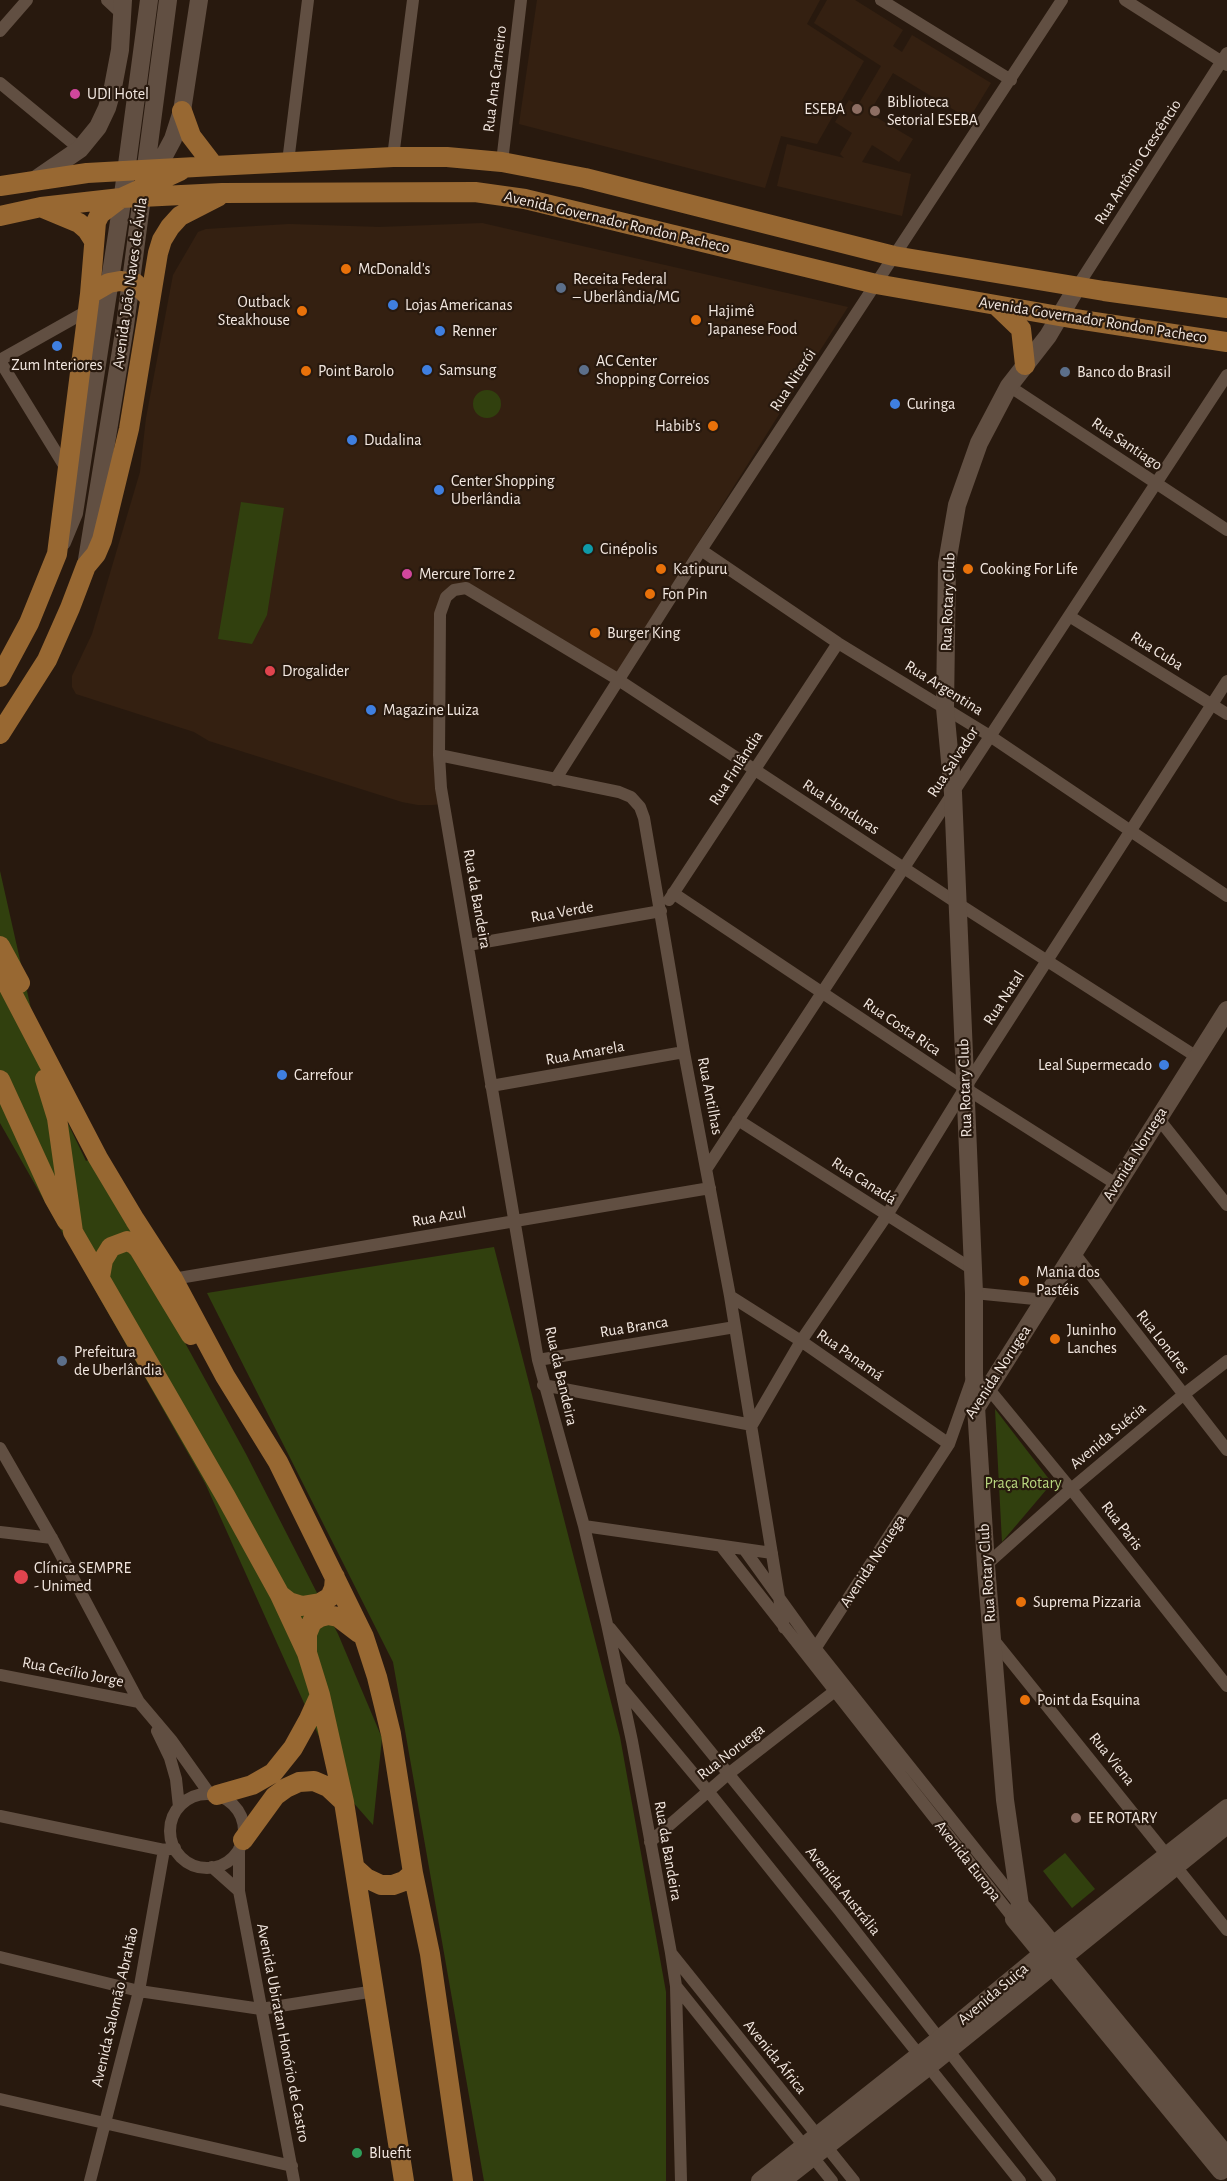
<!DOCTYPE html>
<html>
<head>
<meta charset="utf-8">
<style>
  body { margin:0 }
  canvas { display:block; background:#28190e }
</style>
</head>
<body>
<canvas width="1227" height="2181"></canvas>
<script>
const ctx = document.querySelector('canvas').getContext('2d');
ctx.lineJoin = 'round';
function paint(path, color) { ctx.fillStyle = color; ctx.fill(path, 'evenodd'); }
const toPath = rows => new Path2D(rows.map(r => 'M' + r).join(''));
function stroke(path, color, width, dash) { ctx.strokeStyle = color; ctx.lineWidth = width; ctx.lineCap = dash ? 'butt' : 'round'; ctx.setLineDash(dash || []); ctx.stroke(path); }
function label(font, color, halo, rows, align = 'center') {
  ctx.font = font + ' "Alegreya Sans",sans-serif'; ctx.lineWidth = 4.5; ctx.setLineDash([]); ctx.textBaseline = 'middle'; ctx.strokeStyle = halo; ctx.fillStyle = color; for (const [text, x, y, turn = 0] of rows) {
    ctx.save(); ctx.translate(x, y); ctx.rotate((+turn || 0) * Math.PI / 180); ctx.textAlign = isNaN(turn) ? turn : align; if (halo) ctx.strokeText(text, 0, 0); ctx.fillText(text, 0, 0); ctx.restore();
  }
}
paint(toPath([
  [537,0,820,0,807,24,864,61,817,144,781,136,765,188,519,124],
  [827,0,855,0,903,30,893,46,902,52,912,35,991,83,969,119,893,73,869,113,913,139,899,162,872,145,862,162,911,174,902,216,777,186,787,144,844,158,840,154,852,133,835,122,849,100,858,105,881,66,814,23],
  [482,223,848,307,783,408,614,677,466,588,454,590,440,614,444,804,432,805,418,805,402,802,209,741,194,732,76,694,72,687,72,676,92,634,140,472,146,418,173,275,198,232,206,229,289,224,380,227]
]), '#342011');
paint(toPath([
  '473 404a14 14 0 1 1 28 0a14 14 0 1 1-28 0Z',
  [241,502,284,508,267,615,252,644,218,639],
  [0,871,47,1080,86,1161,92,1158,139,1245,133,1248,246,1454,338,1634,382,1738,373,1825,344,1792,205,1483,0,1123],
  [494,1247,620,1737,666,1992,666,2181,484,2181,393,1662,207,1293],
  [995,1409,1052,1483,1002,1542],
  [1065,1853,1095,1889,1072,1908,1043,1871]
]), '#31400e');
stroke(toPath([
  [107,0,122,14],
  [881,0,1011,80],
  [1125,0,1227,65],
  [0,31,27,0],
  [0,83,80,149],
  [393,157,413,0],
  [288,162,308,0],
  [502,162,521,0],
  [1077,287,1227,53],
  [0,360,87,311],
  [0,361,67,470],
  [1009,386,1227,530],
  [701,550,838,643,990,736,1227,896],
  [1069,616,1227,714],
  [439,755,619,792,631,797,640,807,644,818,684,1052,730,1296,784,1628],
  [555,780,701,550,1062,0],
  [673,893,965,1088,1116,1184],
  [669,900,838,643],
  [468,945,661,911],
  [491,1086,684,1052],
  [1158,1118,1227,1205],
  [738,1120,972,1269],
  [707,1168,1227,375],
  [1074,1253,1227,1450],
  [173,1279,710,1188],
  [974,1293,1045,1300],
  [730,1296,801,1341,949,1444],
  [538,1360,735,1327],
  [543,1385,752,1425,801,1341,887,1215,965,1088,1227,681],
  [988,1388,1071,1489,1227,1686],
  [0,1448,54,1542,139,1702,172,1741,209,1793],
  [584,1526,772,1553],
  [0,1532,52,1538],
  [721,1546,1014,1919],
  [744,1549,816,1649,1019,1904],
  [986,1565,1071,1489,1183,1395,1227,1361],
  [610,1628,839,1910,1050,2181],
  [993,1639,1227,1930],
  [811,1655,949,1444,971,1382],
  [0,1675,139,1702],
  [622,1688,708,1791,1020,2181],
  [157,1731,170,1758,176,1779,179,1807],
  '170 1831a37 37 0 1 1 74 0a37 37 0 1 1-74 0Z',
  [0,1816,164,1850],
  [650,1842,727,1775,840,1687],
  [239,1849,239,1891,294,2181],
  [212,1867,239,1891],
  [671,1953,854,2181],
  [0,1957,139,1991,261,2009,375,1991],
  [676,1986,832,2181],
  [0,2099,292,2166],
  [90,2181,139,1991,164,1850,175,1848],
  [681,2181,676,1986,671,1953,632,1741,607,1624,584,1526,538,1360,441,788,439,755,440,614,446,597,454,590,466,588,614,677,957,903,1197,1057]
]), '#614f42', 12);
stroke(toPath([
  [151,169,165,154,173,139,182,111,199,0],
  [35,180,80,149,98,127,107,108,113,87,120,50,123,0],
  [1077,287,1048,336,1009,386,979,443,957,505,947,563,945,708,953,793,974,1293,974,1375,986,1565,1005,1800,1020,1905,1014,1919,1221,2171],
  [62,542,74,513,79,481,122,202,149,0],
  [86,566,125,326,168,0],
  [976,1408,1227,1010],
  [1020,1905,1227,2156],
  [760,2181,938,2040,1053,1945,1227,1808],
  [782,2181,928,2067,1227,1825]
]), '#614f42', 18);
stroke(toPath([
  [182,111,191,136,214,166],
  [0,186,87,173,214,166,393,157,447,157,502,162,585,178,894,256,1104,291,1227,308],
  [43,208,79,223,87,230,94,241],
  [0,216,41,207,121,198,222,193,475,192,525,199,876,284,1076,319,1227,342],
  [90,294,109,283,120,281,135,283,150,298],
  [996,305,1021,329,1025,365],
  [0,677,29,623,57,554,90,294,96,222,100,214,121,198,180,171],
  [0,734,47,660,70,608,86,566,96,554,102,540,129,429,158,253,162,240,170,227,180,216,219,196],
  [0,946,20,983],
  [0,970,98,1158,135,1220,173,1279,225,1376,278,1462,364,1637,377,1677,391,1734,413,1873,430,1954,463,2181],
  [45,1079,57,1118,73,1232,226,1497,280,1595,307,1653,320,1695,344,1802,404,2181],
  [0,1080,54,1198,67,1221],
  [100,1277,103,1260,111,1247,127,1241,134,1244,139,1249,191,1335],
  [280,1595,289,1602,302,1606,320,1603,330,1597,334,1588,335,1577],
  [307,1651,307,1634,312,1622,320,1617,328,1615,338,1617,359,1633],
  [217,1795,252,1785,273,1773,293,1748,309,1719,320,1695],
  [243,1840,275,1796,286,1788,299,1782,314,1781,328,1787,344,1802],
  [355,1868,366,1878,381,1885,393,1885,404,1881,413,1873]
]), '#986832', 20);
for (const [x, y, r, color] of [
  [75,94,6,"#d1479c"],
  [857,109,6,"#8d6e63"],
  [875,111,6,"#8d6e63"],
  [346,269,6,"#e8710a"],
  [561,288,6,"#5c6f8a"],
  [393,305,6,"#3f7fe0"],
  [302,311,6,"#e8710a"],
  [696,320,6,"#e8710a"],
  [440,331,6,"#3f7fe0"],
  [57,346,6,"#3f7fe0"],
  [427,370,6,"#3f7fe0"],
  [584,370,6,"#5c6f8a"],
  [306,371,6,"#e8710a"],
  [1065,372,6,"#5c6f8a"],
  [895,404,6,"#3f7fe0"],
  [713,426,6,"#e8710a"],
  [352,440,6,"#3f7fe0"],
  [439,490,6,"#3f7fe0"],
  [588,549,6,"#0f9aa8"],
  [661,569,6,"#e8710a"],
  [968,569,6,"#e8710a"],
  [407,574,6,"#d1479c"],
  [650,594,6,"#e8710a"],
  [595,633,6,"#e8710a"],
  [270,671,6,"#e0444e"],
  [371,710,6,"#3f7fe0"],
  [1164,1065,6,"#3f7fe0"],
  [282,1075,6,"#3f7fe0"],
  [1024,1281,6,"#e8710a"],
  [1055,1339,6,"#e8710a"],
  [62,1361,6,"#5c6f8a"],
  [21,1577,8,"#e0444e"],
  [1021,1602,6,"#e8710a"],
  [1025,1700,6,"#e8710a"],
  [1076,1818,6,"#8d6e63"],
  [357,2153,6,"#2e9e5b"]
]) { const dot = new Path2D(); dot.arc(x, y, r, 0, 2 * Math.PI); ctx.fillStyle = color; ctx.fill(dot); stroke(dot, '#28190e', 2); }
label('16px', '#f2e7e0', '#28190e', [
  ["Rua Ana Carneiro",495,79,-83],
  ["Rua Antônio Crescêncio",1138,162,-57],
  ["Avenida Governador Rondon Pacheco",617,222,13],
  ["Avenida João Naves de Ávila",130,283,-82],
  ["Avenida Governador Rondon Pacheco",1093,320,9],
  ["Rua Niterói",793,380,-57],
  ["Rua Santiago",1127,444,34],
  ["Rua Rotary Club",948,602,-88],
  ["Rua Cuba",1157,651,32],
  ["Rua Argentina",944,688,32],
  ["Rua Salvador",953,762,-57],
  ["Rua Finlândia",736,768,-57],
  ["Rua Honduras",841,807,33],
  ["Rua da Bandeira",477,899,80],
  ["Rua Verde",562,912,-10],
  ["Rua Natal",1004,998,-57],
  ["Rua Costa Rica",902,1027,34],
  ["Rua Amarela",585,1053,-10],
  ["Rua Rotary Club",965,1088,-92],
  ["Rua Antilhas",710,1096,79],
  ["Avenida Noruega",1135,1154,-58],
  ["Rua Canadá",864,1181,33],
  ["Rua Azul",439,1217,-10],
  ["Rua Branca",634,1327,-9],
  ["Rua Londres",1163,1342,52],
  ["Rua Panamá",850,1355,35],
  ["Avenida Norugea",998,1372,-57],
  ["Rua da Bandeira",561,1376,77],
  ["Avenida Suécia",1108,1436,-40],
  ["Rua Paris",1122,1526,52],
  ["Avenida Noruega",873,1561,-57],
  ["Rua Rotary Club",987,1573,-94],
  ["Rua Cecílio Jorge",73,1672,11],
  ["Rua Noruega",731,1752,-38],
  ["Rua Viena",1112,1759,51],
  ["Rua da Bandeira",668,1851,80],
  ["Avenida Europa",968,1861,52],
  ["Avenida Austrália",843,1891,51],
  ["Avenida Suiça",993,1994,-40],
  ["Avenida Salomão Abrahão",115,2007,-77],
  ["Avenida Ubiratan Honório de Castro",283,2033,79],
  ["Avenida África",775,2057,51]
]);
label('16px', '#f2e7e0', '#28190e', [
  ["UDI Hotel",87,94],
  ["Biblioteca",887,102],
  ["Setorial ESEBA",887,120],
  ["ESEBA",845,109,"right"],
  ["McDonald's",358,269],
  ["Receita Federal",573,279],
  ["– Uberlândia/MG",573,297],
  ["Outback",290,302,"right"],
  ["Steakhouse",290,320,"right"],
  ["Lojas Americanas",405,305],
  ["Hajimê",708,311],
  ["Japanese Food",708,329],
  ["Renner",452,331],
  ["AC Center",596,361],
  ["Shopping Correios",596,379],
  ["Zum Interiores",57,365,"center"],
  ["Samsung",439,370],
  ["Point Barolo",318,371],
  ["Banco do Brasil",1077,372],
  ["Curinga",907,404],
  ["Habib's",701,426,"right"],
  ["Dudalina",364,440],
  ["Center Shopping",451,481],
  ["Uberlândia",451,499],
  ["Cinépolis",600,549],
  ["Katipuru",673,569],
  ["Cooking For Life",980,569],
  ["Mercure Torre 2",419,574],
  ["Fon Pin",662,594],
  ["Burger King",607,633],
  ["Drogalider",282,671],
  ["Magazine Luiza",383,710],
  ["Leal Supermecado",1152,1065,"right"],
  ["Carrefour",294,1075],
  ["Mania dos",1036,1272],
  ["Pastéis",1036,1290],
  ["Juninho",1067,1330],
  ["Lanches",1067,1348],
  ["Prefeitura",74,1352],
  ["de Uberlândia",74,1370],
  ["Clínica SEMPRE",34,1568],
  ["- Unimed",34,1586],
  ["Suprema Pizzaria",1033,1602],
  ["Point da Esquina",1037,1700],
  ["EE ROTARY",1088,1818],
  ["Bluefit",369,2153]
], 'left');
label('16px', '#b8d77f', '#28190e', [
  ["Praça Rotary",1023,1483]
]);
</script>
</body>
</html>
